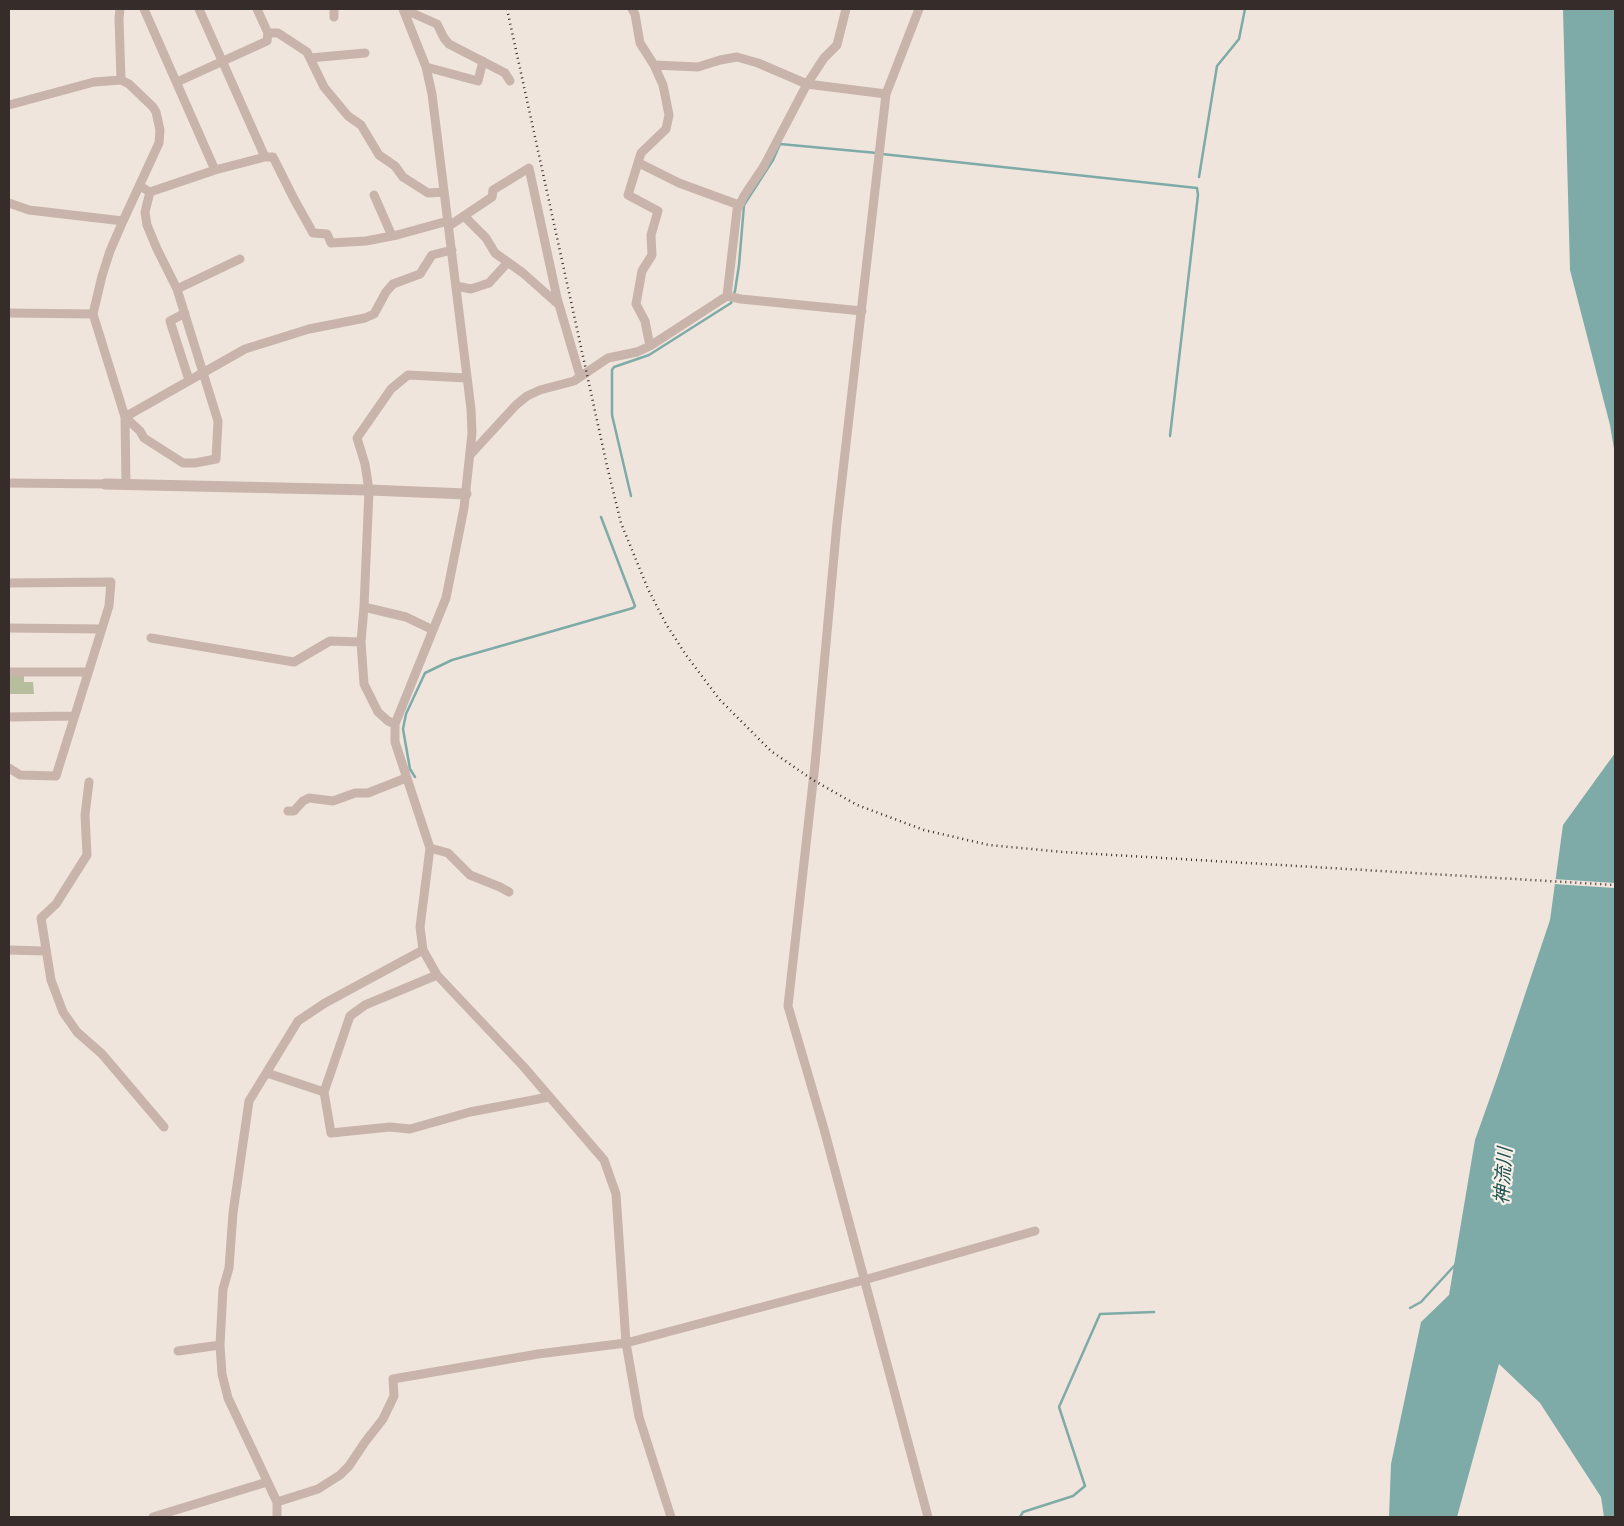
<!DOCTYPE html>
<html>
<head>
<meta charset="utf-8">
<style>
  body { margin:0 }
  #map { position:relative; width:1624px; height:1526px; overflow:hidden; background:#f0e5dd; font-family:Raleway,sans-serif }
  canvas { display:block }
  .frame { position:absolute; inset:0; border:10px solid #362c29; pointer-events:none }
</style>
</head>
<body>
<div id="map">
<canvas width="1624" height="1526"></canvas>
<div class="frame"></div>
</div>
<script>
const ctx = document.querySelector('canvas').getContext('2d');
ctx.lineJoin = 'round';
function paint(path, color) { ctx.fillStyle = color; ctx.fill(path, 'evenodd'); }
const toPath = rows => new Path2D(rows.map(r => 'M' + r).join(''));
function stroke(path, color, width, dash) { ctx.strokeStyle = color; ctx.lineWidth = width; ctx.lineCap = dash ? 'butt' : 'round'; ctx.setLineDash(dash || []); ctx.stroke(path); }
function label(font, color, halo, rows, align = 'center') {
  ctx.font = font + ' Raleway,"Noto Sans JP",sans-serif'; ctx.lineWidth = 4.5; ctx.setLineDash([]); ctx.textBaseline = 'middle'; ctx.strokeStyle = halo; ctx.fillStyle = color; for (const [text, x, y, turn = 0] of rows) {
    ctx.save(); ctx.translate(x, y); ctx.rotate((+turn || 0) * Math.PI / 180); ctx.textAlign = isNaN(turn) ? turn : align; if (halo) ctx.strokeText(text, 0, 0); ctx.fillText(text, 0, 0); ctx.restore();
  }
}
paint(toPath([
  [9,676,24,676,24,682,33,682,34,694,9,694]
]), '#b7be9e');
paint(toPath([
  [1563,9,1615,9,1615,455,1610,425,1570,270],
  [1615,753,1615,1517,1604,1517,1601,1497,1540,1403,1499,1364,1457,1517,1389,1517,1391,1464,1421,1322,1449,1295,1475,1140,1497,1078,1550,920,1563,825]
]), '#7eaba8');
paint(toPath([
  [1553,879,1615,883,1615,888,1553,884]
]), '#f0e5dd');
stroke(toPath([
  [882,154,1197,188,1198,195,1170,436],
  [1199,177,1217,66,1239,39,1245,9],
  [631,496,612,415,612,370,614,367,649,355,731,303,735,291,739,265,744,205,773,160,780,144,877,153],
  [415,777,410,769,403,729,406,714,425,673,452,660,633,608,635,606,601,517],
  [1410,1308,1421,1302,1455,1265],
  [1020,1517,1023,1512,1073,1496,1085,1486,1059,1407,1100,1314,1154,1312]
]), '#7eaba8', 2.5);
stroke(toPath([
  [144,9,215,170],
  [199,9,265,157],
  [257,9,268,33,278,33,307,52,324,87,348,116,361,125,379,155,395,166,403,177,428,193,444,192],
  [403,9,426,67,432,94,471,409,472,433,464,508,446,598,395,724,395,742,430,848,420,927,423,950,437,975,523,1066,604,1160,616,1194,626,1343,639,1417,671,1517],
  [403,9,437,24,444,38,449,44,505,73,510,81],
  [632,9,635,14,640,43,654,65,663,85,669,115,666,129,641,153,628,195,658,211,651,235,652,255,642,271,636,304,645,321,650,346],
  [919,9,886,94,837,523,815,764,788,1006,824,1129,928,1517],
  [334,17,334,9],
  [310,58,365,53],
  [654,65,698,67,720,60,737,57,758,63,807,84,886,94],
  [426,67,478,81,483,61],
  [177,82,267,41,268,33],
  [9,105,94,82,121,80,119,18,120,9],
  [639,163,679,183,739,205],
  [140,186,150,192,215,170,265,157,273,157,294,199,313,233,327,234,331,243,366,241,397,235,448,221],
  [374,195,392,236],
  [9,203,29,210,123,221,159,143,160,130,156,112,153,107,129,84,121,80],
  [464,216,486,238,495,253,523,273,559,305],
  [123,221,110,251,102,276,93,314,125,417,140,431,144,438,183,463,195,463,216,459,218,421,177,289,157,249,147,225,145,212,150,192],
  [449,226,492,197,493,190,529,168,557,298,580,376],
  [456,286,471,289,489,283,508,262],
  [177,289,240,259],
  [727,296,737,210,744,196,764,166,807,84,824,58,837,45,846,9],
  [9,313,93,314],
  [185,313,170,321,189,380],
  [470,455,516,405,527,396,540,390,574,381,608,358,637,352,650,346,727,296,741,299,862,311],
  [9,483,105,484],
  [126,485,125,417,245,349,309,329,365,318,374,314,386,292,393,284,420,274,432,255,452,250],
  [9,583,111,582,109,606,56,776,20,775,9,768],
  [364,607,406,617,433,630],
  [9,628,101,629],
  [151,638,294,662,330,641,361,642],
  [9,672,88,672],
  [9,717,74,716],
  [395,724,388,721,378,712,364,684,361,642,364,607,369,490,365,464,357,438,391,389,408,375,467,378],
  [89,782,85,815,87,855,56,904,41,918,51,980,63,1012,77,1032,102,1054,164,1127],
  [288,811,294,811,303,801,309,798,333,801,355,793,368,793,406,778],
  [430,848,448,853,470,875,500,887,509,892],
  [9,950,46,951],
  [437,975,365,1005,350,1016,324,1092,331,1133,390,1127,410,1129,470,1112,549,1097],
  [267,1073,324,1092],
  [178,1351,220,1345],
  [277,1502,318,1489,340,1475,349,1466,365,1442,383,1419,394,1396,393,1379,538,1354,626,1343,864,1280,1035,1231],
  [153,1517,267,1482],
  [277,1517,277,1502,228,1398,222,1374,220,1345,223,1289,229,1268,233,1213,249,1101,298,1021,325,1003,423,950]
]), '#c8b4aa', 9);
stroke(toPath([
  [105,484,369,490,466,494]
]), '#c8b4aa', 11);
stroke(toPath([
  [507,9,607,466,621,523,648,589,666,624,686,655,720,700,771,751,813,780,857,805,924,830,989,845,1063,852,1615,885]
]), '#362c29', 2.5, [1, 4]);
label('italic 19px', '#215452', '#f8f0e9', [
  ["神流川",1504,1176,-86]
]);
</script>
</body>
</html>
